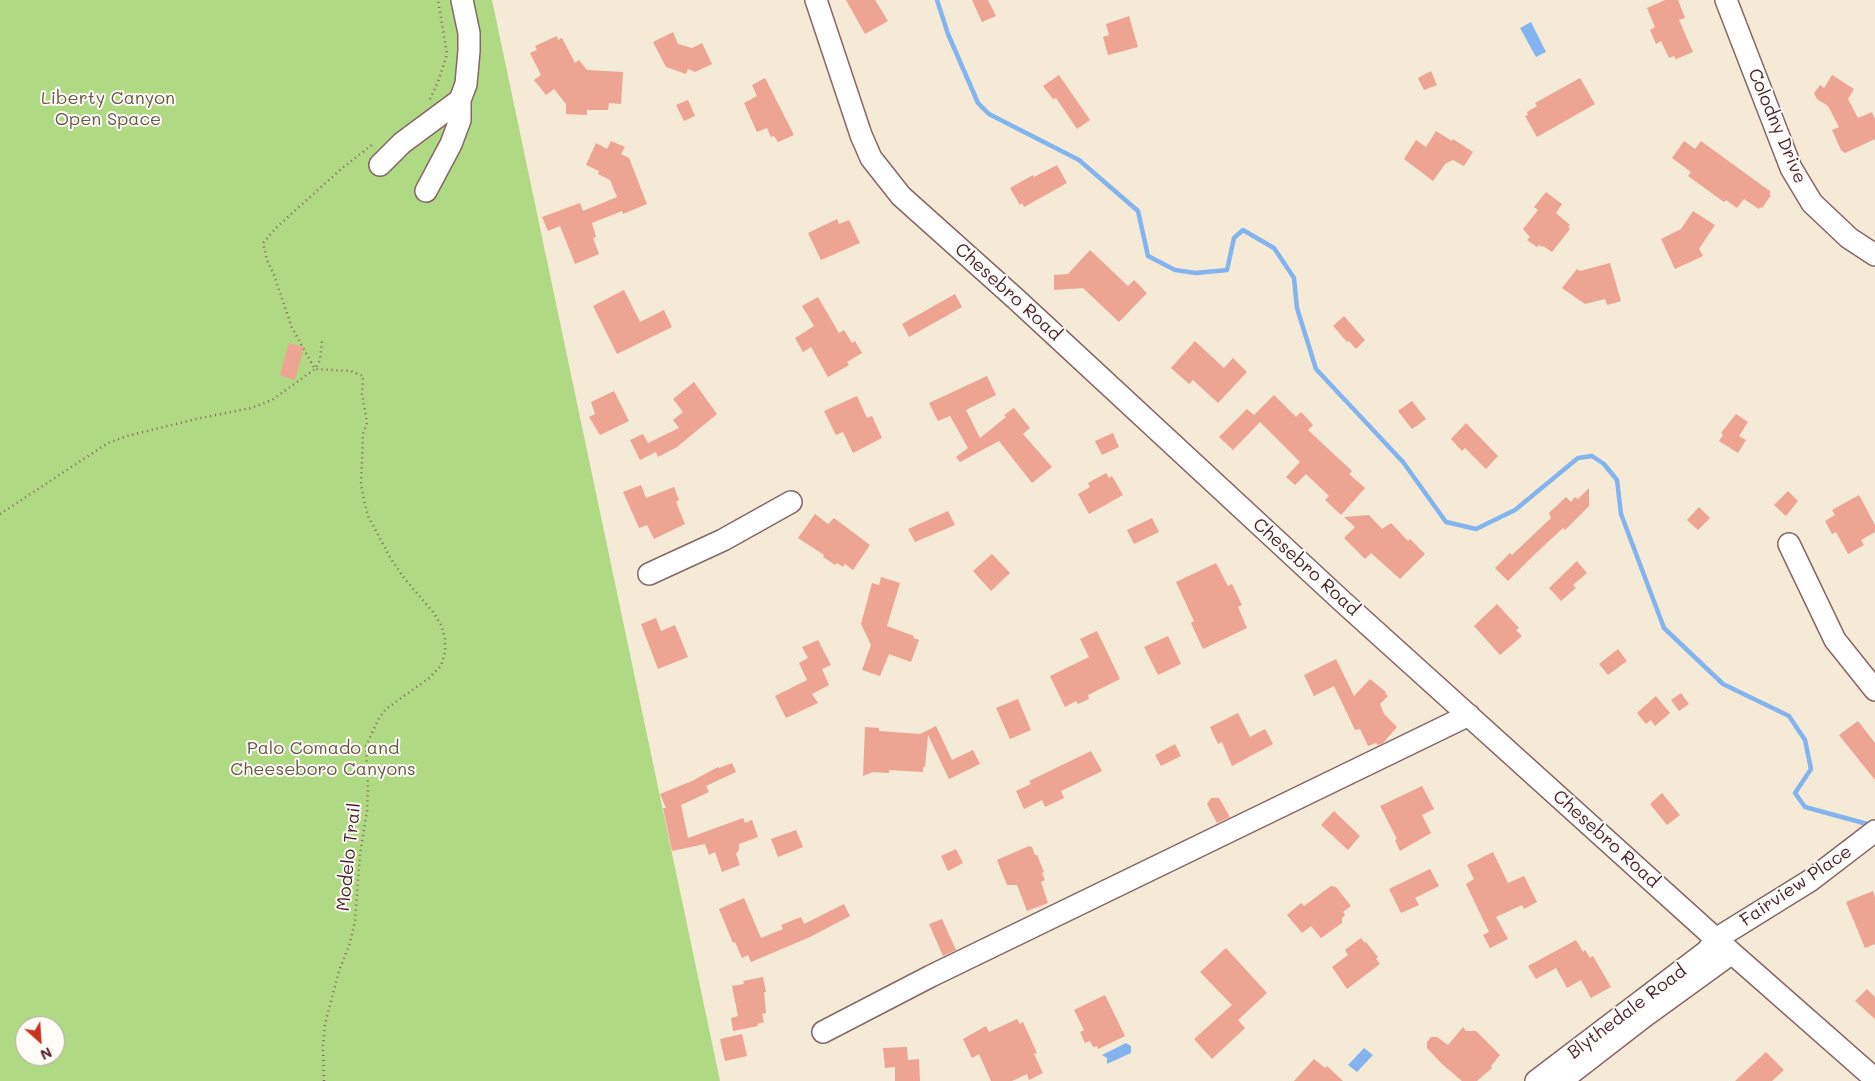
<!DOCTYPE html>
<html>
<head>
<meta charset="utf-8">
<style>
  body { margin:0 }
  #map { position:relative; width:1875px; height:1081px; overflow:hidden; background:#f5ead5; font-family:Mali,sans-serif }
  canvas { display:block }
  .north { position:absolute; left:15px; top:1016px; width:50px; height:50px; box-sizing:border-box; background:#fdfcf7; border:1px solid #b5a4a5; border-radius:50%; rotate:154deg; font-size:14px; font-weight:700; line-height:20px; text-align:center; color:#4a1f2b }
  .north::after { content:''; display:block; margin:auto; width:18px; height:22px; background:#c8321e; clip-path:polygon(50% 0,100% 100%,50% 72%,0 100%) }
</style>
</head>
<body>
<div id="map">
<canvas width="1875" height="1081"></canvas>
<div class="north">N</div>
</div>
<script>
const ctx = document.querySelector('canvas').getContext('2d');
ctx.lineJoin = 'round';
function paint(path, color) { ctx.fillStyle = color; ctx.fill(path, 'evenodd'); }
const toPath = rows => new Path2D(rows.map(r => 'M' + r).join(''));
function stroke(path, color, width, dash) { ctx.strokeStyle = color; ctx.lineWidth = width; ctx.lineCap = dash ? 'butt' : 'round'; ctx.setLineDash(dash || []); ctx.stroke(path); }
function label(font, color, halo, rows, align = 'center') {
  ctx.font = font + ' Mali,sans-serif'; ctx.lineWidth = 4; ctx.setLineDash([]); ctx.textBaseline = 'middle'; ctx.strokeStyle = halo; ctx.fillStyle = color; for (const [text, x, y, turn = 0] of rows) {
    ctx.save(); ctx.translate(x, y); ctx.rotate((+turn || 0) * Math.PI / 180); ctx.textAlign = isNaN(turn) ? turn : align; if (halo) ctx.strokeText(text, 0, 0); ctx.fillText(text, 0, 0); ctx.restore();
  }
}
paint(toPath([
  [0,0,492,0,720,1081,0,1081],
  [25,1026,55,1026,55,1056,25,1056]
]), '#b0d984');
paint(toPath([
  [1531,22,1546,52,1536,57,1520,28],
  [1126,1043,1131,1046,1131,1053,1107,1064,1107,1058,1102,1055],
  [1364,1048,1373,1055,1357,1072,1348,1065]
]), '#84b4ef');
stroke(toPath([
  [937,0,948,34,978,103,989,114,1079,160,1138,211,1148,256,1175,270,1196,273,1227,270,1234,238,1243,230,1274,248,1294,278,1297,308,1316,369,1403,462,1446,522,1476,529,1515,510,1578,458,1592,456,1604,464,1617,480,1621,514,1664,628,1723,684,1789,716,1805,740,1811,769,1795,793,1805,807,1871,825]
]), '#84b4ef', 4.5);
paint(toPath([
  [846,0,875,0,888,21,865,34],
  [972,0,988,0,996,16,982,22],
  [1665,0,1678,0,1685,18,1679,20,1693,52,1676,59,1674,56,1669,58,1661,41,1656,44,1650,30,1655,27,1647,8],
  [1129,16,1138,47,1108,55,1103,37,1109,35,1106,24],
  [673,32,678,44,692,48,702,43,712,64,695,72,688,69,686,74,666,67,653,42],
  [557,36,558,40,562,38,575,63,579,60,587,70,623,72,621,104,609,103,608,110,587,110,587,115,566,114,566,104,554,89,546,95,534,80,541,75,530,53,537,50,535,46],
  [1431,71,1437,85,1424,90,1418,78],
  [1059,75,1090,120,1077,129,1056,98,1053,99,1043,86],
  [1832,75,1854,89,1848,99,1858,118,1872,112,1875,119,1875,139,1845,153,1841,150,1832,130,1839,127,1828,106,1817,99,1814,93,1820,85,1824,88],
  [765,78,794,135,778,142,774,136,771,137,767,128,757,132,744,103,757,96,752,85],
  [1580,78,1595,104,1537,137,1525,116,1528,115,1527,112,1537,106,1535,103],
  [688,100,695,116,684,121,676,105],
  [1436,131,1452,141,1453,139,1473,152,1464,166,1453,160,1445,164,1433,181,1404,159,1416,140,1426,147],
  [611,141,625,147,621,154,629,158,647,204,623,214,622,211,592,223,596,237,593,238,599,254,575,264,560,226,548,231,542,217,580,203,583,211,617,197,610,180,598,174,599,171,586,165,596,143,607,149],
  [1684,141,1695,149,1701,141,1771,192,1769,194,1771,195,1762,208,1760,207,1759,209,1744,199,1737,208,1726,200,1724,202,1688,176,1691,172,1672,158],
  [1057,165,1067,183,1024,207,1022,203,1020,205,1010,188,1033,175,1034,177],
  [1546,192,1562,204,1556,213,1570,225,1568,227,1570,229,1552,252,1543,246,1542,247,1539,245,1537,247,1527,240,1530,237,1523,229,1538,210,1534,207],
  [1693,211,1715,225,1699,249,1703,256,1675,269,1661,239,1681,229],
  [837,219,839,224,849,220,860,243,821,260,808,233],
  [1090,250,1128,286,1134,280,1147,293,1119,322,1083,288,1054,290,1054,275,1068,274],
  [1610,263,1621,301,1607,305,1605,299,1585,304,1562,288,1577,269,1580,271],
  [624,290,640,322,664,310,672,327,617,354,593,306],
  [955,294,962,307,909,337,902,324],
  [818,297,839,333,844,330,852,343,855,341,862,353,847,362,849,365,828,377,811,347,803,352,795,338,814,326,802,306],
  [1344,316,1365,340,1356,349,1349,341,1347,342,1333,326],
  [1195,341,1224,368,1233,358,1247,372,1218,403,1193,380,1189,384,1171,368],
  [289,343,304,347,295,380,280,375],
  [987,376,996,395,966,410,980,438,1006,417,1004,415,1014,408,1030,428,1023,434,1052,467,1032,483,999,441,960,462,956,457,968,448,950,416,938,421,929,403],
  [694,382,717,414,677,447,658,457,656,452,640,460,630,440,643,434,648,443,679,428,673,420,683,412,673,399],
  [614,391,629,421,600,435,589,417,595,414,591,402],
  [1274,395,1296,417,1301,412,1313,425,1308,430,1352,471,1349,474,1365,488,1341,515,1325,500,1329,496,1306,474,1295,485,1286,477,1300,462,1260,422,1233,450,1219,437,1247,409,1254,415],
  [857,396,867,418,872,416,882,438,853,453,843,432,836,435,824,411],
  [1412,401,1426,419,1412,429,1398,411],
  [1736,414,1748,422,1739,436,1746,440,1738,453,1719,441,1723,435,1721,433],
  [1466,423,1498,456,1486,469,1465,448,1462,451,1451,439],
  [1113,433,1119,447,1102,455,1095,441],
  [1106,473,1109,478,1112,476,1123,495,1089,514,1078,494,1090,487,1088,483],
  [641,485,646,498,674,487,679,500,676,502,685,524,654,539,647,525,639,528,623,492],
  [1589,488,1589,506,1565,530,1563,528,1535,554,1508,581,1495,568,1510,553,1512,555,1551,518,1549,513,1566,497,1571,502,1575,497,1578,499],
  [1788,491,1798,501,1786,516,1774,505],
  [1859,495,1875,525,1875,532,1861,540,1864,545,1848,554,1836,532,1832,534,1825,521,1835,515,1832,510],
  [1699,507,1710,518,1698,530,1687,520],
  [948,511,955,525,915,542,908,529],
  [815,514,828,524,834,518,870,545,853,570,845,564,843,567,837,563,835,565,823,557,824,555,798,538],
  [1369,515,1382,529,1391,523,1408,541,1410,539,1425,554,1400,579,1371,553,1365,559,1344,538,1355,527,1344,517],
  [1152,518,1159,532,1134,544,1127,530],
  [992,554,1010,573,991,591,973,571],
  [1577,561,1587,573,1573,585,1576,588,1561,601,1549,588],
  [1216,563,1228,586,1232,584,1242,605,1238,607,1247,628,1203,649,1191,623,1194,621,1176,582],
  [881,577,900,583,887,626,914,636,913,638,919,640,911,662,889,654,880,676,862,670,871,645,861,624,872,583,879,585],
  [1497,604,1519,628,1516,630,1522,636,1500,655,1474,626],
  [656,618,661,631,675,625,688,657,658,669,641,624],
  [1097,631,1120,679,1088,695,1089,699,1078,704,1076,701,1065,707,1050,676,1089,657,1080,639],
  [1168,636,1181,664,1158,675,1144,647],
  [818,640,831,665,822,669,829,685,812,694,818,703,786,718,775,696,807,680,799,663,808,658,802,647],
  [1618,649,1627,661,1608,675,1599,664],
  [1336,659,1354,696,1370,679,1386,692,1385,693,1388,696,1380,704,1384,714,1397,727,1383,743,1378,745,1376,743,1368,746,1360,729,1355,730,1334,686,1314,696,1304,675],
  [1681,693,1689,704,1679,711,1671,700],
  [1656,696,1670,713,1655,726,1651,720,1646,724,1637,713],
  [1018,699,1031,730,1010,739,996,708],
  [1238,713,1250,737,1265,729,1273,744,1232,766,1222,742,1218,744,1210,727],
  [1858,721,1875,743,1875,780,1839,735],
  [936,726,952,760,973,750,980,764,949,779,928,735,925,767,923,767,923,772,889,770,889,773,873,772,863,776,865,727,879,728,879,731,920,734],
  [1175,744,1181,756,1161,766,1155,755],
  [1091,751,1102,771,1061,791,1064,798,1045,807,1042,800,1024,809,1016,791,1031,784,1029,781],
  [732,763,736,772,706,786,709,792,681,805,688,838,743,818,745,823,752,820,758,837,739,844,739,850,736,854,740,865,722,872,715,852,709,855,705,844,672,851,663,808,666,808,660,794,692,781,718,767,719,768],
  [1422,786,1434,809,1422,815,1431,833,1400,851,1395,840,1397,839,1380,806],
  [1662,793,1680,815,1667,825,1650,804],
  [1211,798,1219,798,1230,817,1217,823,1207,804],
  [1334,811,1360,836,1348,850,1321,825],
  [796,830,803,847,778,857,771,839],
  [1029,846,1032,847,1035,855,1037,855,1044,872,1042,873,1045,880,1041,882,1048,903,1027,911,1017,885,1007,885,997,860],
  [956,849,963,863,948,871,941,856],
  [1493,852,1508,883,1524,876,1537,902,1524,909,1522,905,1496,917,1508,939,1490,948,1483,935,1489,932,1466,884,1474,879,1467,865],
  [1430,869,1439,886,1415,898,1419,905,1401,913,1389,889],
  [1331,886,1336,887,1351,906,1343,912,1345,915,1342,918,1342,923,1321,938,1311,926,1302,933,1287,915,1301,903,1304,906],
  [1873,891,1875,897,1875,944,1865,948,1846,902],
  [744,898,761,938,783,929,781,925,801,917,804,924,844,904,850,916,810,937,751,962,748,955,742,958,735,942,733,943,719,909],
  [942,919,956,950,943,956,929,924],
  [1361,938,1365,943,1366,942,1378,957,1376,959,1380,964,1347,989,1332,967,1348,955,1345,950],
  [1576,940,1583,952,1585,950,1590,958,1593,956,1611,987,1591,998,1581,980,1567,988,1556,968,1536,979,1528,966],
  [1226,948,1267,993,1238,1020,1245,1028,1212,1059,1194,1039,1232,1005,1200,972],
  [763,977,766,992,764,992,766,1013,762,1014,764,1022,757,1024,758,1026,733,1031,731,1018,738,1016,732,986,744,984,743,981],
  [1867,989,1875,997,1875,1019,1855,1001],
  [1105,995,1125,1036,1098,1049,1097,1046,1093,1047,1090,1041,1085,1043,1080,1032,1084,1030,1074,1010],
  [1017,1019,1020,1024,1023,1022,1037,1053,1034,1054,1043,1073,1029,1080,1027,1074,1012,1081,991,1081,979,1054,972,1058,963,1039,986,1026,989,1032],
  [1463,1027,1466,1031,1476,1031,1500,1055,1491,1066,1492,1068,1477,1081,1462,1081,1442,1064,1427,1048,1427,1042,1431,1037,1437,1037,1448,1045],
  [742,1034,747,1056,725,1061,720,1039],
  [907,1047,908,1060,919,1059,920,1081,895,1081,895,1067,885,1068,883,1048],
  [1766,1052,1784,1070,1772,1081,1735,1081],
  [1314,1059,1325,1068,1327,1066,1343,1081,1294,1081]
]), '#eda492');
const minor = toPath([
  [816,0,861,135,871,158,901,196,1016,299,1343,602,1716,939,1875,1079],
  [1726,0,1791,168,1812,203,1849,238,1875,255],
  [460,100,466,84,469,51,469,33,462,0],
  [380,165,402,143,460,100,460,120,451,144,426,191],
  [1789,544,1835,640,1875,690],
  [649,574,723,540,791,502],
  [823,1032,931,976,1469,715],
  [1536,1081,1707,951,1716,939,1811,880,1875,831],
  [1561,1081,1645,1016,1732,953]
]);
stroke(minor, '#866666', 24);
stroke(toPath([
  [430,99,438,82,447,54,438,0],
  [0,514,108,443,127,436,196,419,251,408,272,400,315,369,320,360,322,341],
  [324,1081,323,1046,325,1024,339,971,350,943,355,921,360,854,367,811,368,788,366,746,379,718,386,709,429,678,441,666,445,652,445,638,441,625,433,612,404,578,391,559,368,516,364,500,361,484,363,434,367,423,362,394,363,376,351,371,315,369,292,328,274,275,267,260,263,243,278,226,340,170,373,144]
]), '#866666', 2.5, [1, 4]);
stroke(minor, '#fff', 21);
label('18px', '#695746', '#fdfcf7', [
  ["Liberty Canyon",108,98],
  ["Open Space",108,119],
  ["Palo Comado and",323,748],
  ["Cheeseboro Canyons",323,769]
]);
label('18px', '#4a1f2b', '#fdfcf7', [
  ["Colodny Drive",1777,126,67],
  ["Chesebro Road",1008,292,42],
  ["Chesebro Road",1306,567,42],
  ["Chesebro Road",1606,839,42],
  ["Modelo Trail",349,857,-84],
  ["Fairview Place",1796,886,-34],
  ["Blythedale Road",1627,1012,-37]
]);
</script>
</body>
</html>
